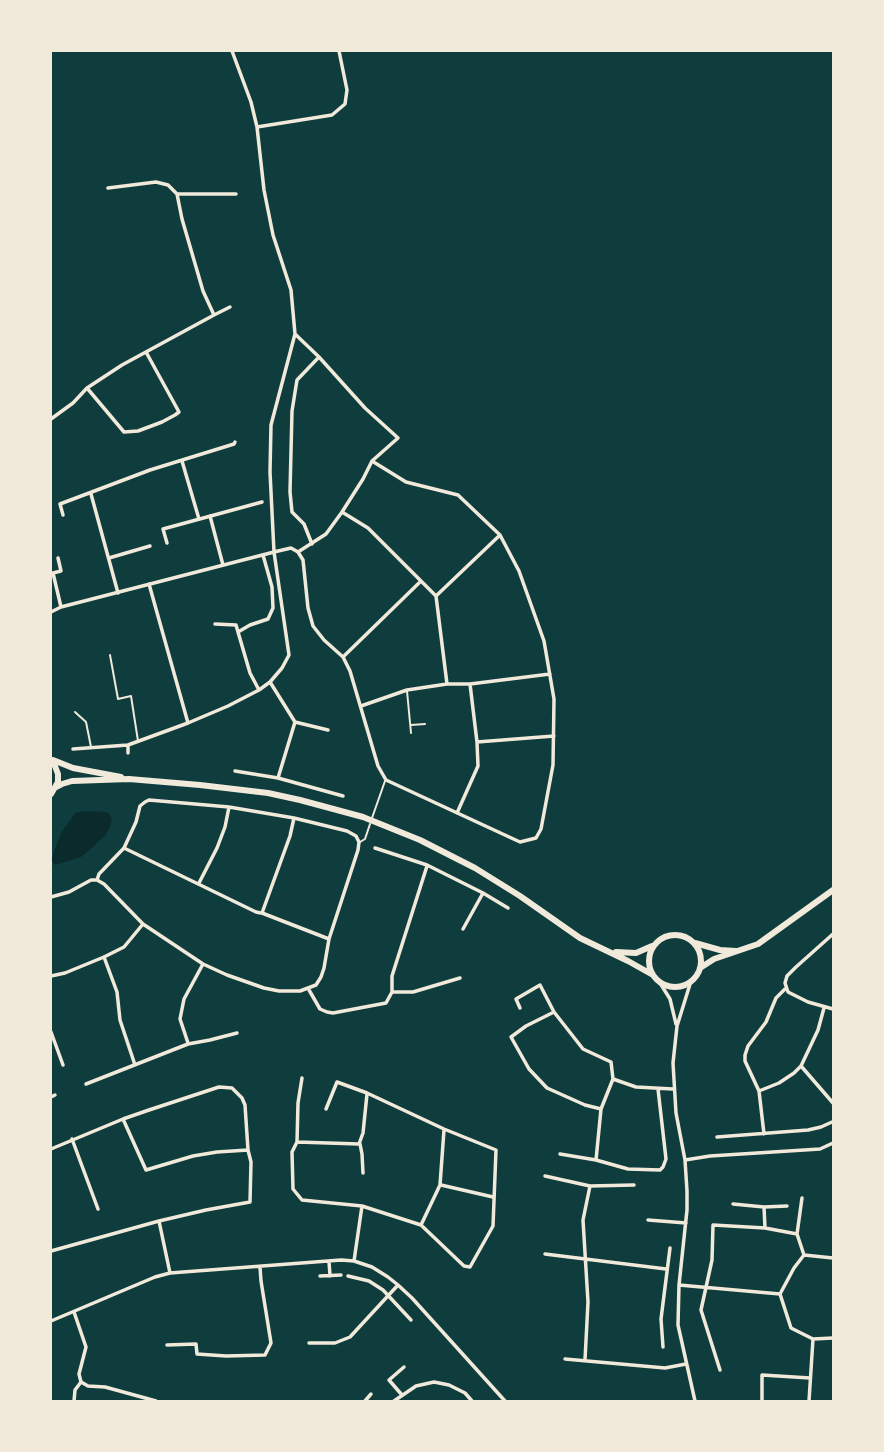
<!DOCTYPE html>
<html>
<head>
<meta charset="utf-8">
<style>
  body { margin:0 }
  #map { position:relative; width:884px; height:1452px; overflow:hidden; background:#0f3d3e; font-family:Ubuntu,sans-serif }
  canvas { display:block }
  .frame { position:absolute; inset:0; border:52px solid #f1e9da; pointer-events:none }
</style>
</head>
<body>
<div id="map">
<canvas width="884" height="1452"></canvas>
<div class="frame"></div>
</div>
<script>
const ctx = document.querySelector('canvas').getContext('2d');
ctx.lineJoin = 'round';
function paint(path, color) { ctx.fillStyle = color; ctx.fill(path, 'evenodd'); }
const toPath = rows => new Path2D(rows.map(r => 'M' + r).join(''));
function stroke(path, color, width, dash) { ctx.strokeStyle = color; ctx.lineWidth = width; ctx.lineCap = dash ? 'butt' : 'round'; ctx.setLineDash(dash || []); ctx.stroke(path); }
paint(toPath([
  [84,811,107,812,112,818,110,827,105,836,81,857,55,865,51,860,61,833,75,813]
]), '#0a2a2b');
stroke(toPath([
  [110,655,118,699,131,696,138,741],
  [407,691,411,733],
  [75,712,86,722,91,747],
  [411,725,425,724],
  [372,818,385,781],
  [360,842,365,839,370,824]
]), '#f1e9da', 2);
stroke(toPath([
  [257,127,332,115,345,104,347,90,339,51],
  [108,188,156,182,168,185,177,194,182,219,203,291,214,315],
  [177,194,236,194],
  [87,388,124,432,138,431,162,422,175,415,179,412,146,352],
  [51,419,73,403,87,388,122,365,214,315,230,307],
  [182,461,199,519],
  [91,494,118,593],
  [342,512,368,528,436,596,447,684],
  [63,515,60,504,150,470,234,444,235,442],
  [210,516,223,565],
  [167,543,163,529,262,502],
  [312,544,304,524,292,512,290,492,292,411,297,380,319,357],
  [298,552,303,560,308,608,313,626,324,640,343,657,350,671,378,766,386,780,520,842,536,838,541,829,553,765,554,699,544,641,519,571,500,535,458,495,406,482,372,461],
  [58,558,61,571,53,573,61,607],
  [109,558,150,546],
  [149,584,188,723],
  [436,596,500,535],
  [51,612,61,607,274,552,291,548,298,552,326,534,342,512,363,479,372,461,398,438,365,408,319,357,295,334],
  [215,624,236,625,238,632],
  [343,657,420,582],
  [270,682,295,722,278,778],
  [259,690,250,673,238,632,250,625,268,619,273,608,272,587,263,555],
  [361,706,407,690,447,684,470,684,550,674],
  [295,722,328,730],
  [477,742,554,736],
  [128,745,128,753],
  [73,749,128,745,188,723,228,706,259,690,270,682,282,668,289,655,274,552,270,472,271,425,295,334,291,290,273,235,264,190,257,127,251,102,232,51],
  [235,771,278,778,343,796],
  [457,813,478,766,477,742,470,684],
  [294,818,290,836,262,913,329,939],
  [124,848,256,912,261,913],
  [375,848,427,865,483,893,508,908],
  [199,883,217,848,225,827,229,807],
  [51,897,69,892,91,880,97,880,104,884,143,924,203,964,227,975,264,988,279,991,300,991,316,985,321,977,324,968,329,939,358,850,359,842,356,836,347,831,294,818,229,807,149,800,145,802,140,806,136,822,124,848,99,874,97,880],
  [463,929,483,893],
  [833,934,796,967,787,976,785,983,788,992,808,1002,833,1009],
  [104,957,117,992,120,1020,135,1065],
  [51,976,65,973,104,957,124,947,143,924],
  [691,981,677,1026,673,1063,676,1113,685,1160,687,1191,687,1210,679,1285,678,1325,695,1401],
  [660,983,670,999,676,1024],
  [309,990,320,1009,327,1012,333,1013,386,1003,392,992,413,992,460,978],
  [392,992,392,976,427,866],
  [520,1008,516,999,540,985,554,1012,583,1049,611,1062,613,1079],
  [554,1012,526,1026,511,1037,529,1069,547,1088,585,1105,601,1109],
  [51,1032,63,1065],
  [188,1043,180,1019,184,999,203,964],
  [801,1066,833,1103],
  [302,1078,298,1103,297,1142,292,1152,293,1189,302,1200,362,1206,421,1225,464,1266,470,1267,493,1226,496,1150,444,1129,367,1093,337,1082,326,1109],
  [86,1084,188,1044,210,1040,237,1033],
  [759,1091,779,1083,794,1073,801,1066,818,1030,824,1008],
  [51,1097,55,1095],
  [123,1119,146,1170,193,1156,217,1152,248,1150],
  [764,1134,759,1091,745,1061,745,1055,748,1046,766,1022,776,998,785,989],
  [717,1137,808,1130,821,1127,832,1122],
  [72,1139,98,1209],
  [297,1142,359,1144,363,1133,367,1094],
  [360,1144,362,1154,363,1173],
  [51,1149,123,1119,149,1110,219,1087,232,1088,242,1098,245,1105,248,1150,251,1162,250,1202,206,1210,159,1221],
  [560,1154,596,1160,628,1169,660,1170,663,1167,666,1159,658,1089],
  [596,1160,601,1109,613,1079,636,1087,673,1089],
  [685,1160,710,1156,820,1149,833,1143],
  [545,1176,590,1186,634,1185],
  [441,1185,493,1197],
  [802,1198,797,1234,804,1255],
  [733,1204,764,1207,787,1206],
  [764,1207,765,1228],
  [648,1220,686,1223],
  [421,1225,440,1185,444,1130],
  [51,1251,159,1221,170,1273],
  [545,1254,666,1269],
  [833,1258,804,1255,794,1268,780,1294,791,1328,813,1339,833,1338],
  [329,1261,330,1276],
  [354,1261,362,1206],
  [320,1276,341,1275],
  [348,1276,369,1281,383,1290,411,1320],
  [679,1285,780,1294],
  [74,1312,86,1347,79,1374,81,1382,88,1386,105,1387,156,1401],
  [51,1321,155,1277,170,1273,341,1260,354,1261,372,1267,388,1277,398,1285,412,1298,505,1401],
  [309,1343,335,1343,350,1337,398,1285],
  [167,1345,196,1344,197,1354,226,1356,265,1355,271,1343,261,1281,260,1267],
  [663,1347,661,1319,670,1248],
  [565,1359,665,1368,686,1364],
  [585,1360,588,1302,583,1220,590,1186],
  [720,1370,701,1310,712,1260,713,1225,765,1228,797,1234],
  [402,1395,389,1380,404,1367],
  [74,1401,75,1390,81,1382],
  [365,1401,371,1394],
  [394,1401,416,1386,434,1382,449,1385,465,1393,472,1401],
  [762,1401,762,1375,810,1378],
  [809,1401,813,1339]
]), '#f1e9da', 3.5);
stroke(toPath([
  [53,760,73,768,121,777],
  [56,787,62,784,72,781,129,779,200,785,268,793,300,800,363,817,420,840,475,868,520,896,580,938,628,961,653,975],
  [51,794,58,782,58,774,53,761],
  '649 961a26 26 0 1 1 52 0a26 26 0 1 1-52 0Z',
  [695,943,720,950,736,951],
  [616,952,636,953,652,946],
  [700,968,714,959,758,944,833,890]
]), '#f1e9da', 6);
</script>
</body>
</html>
